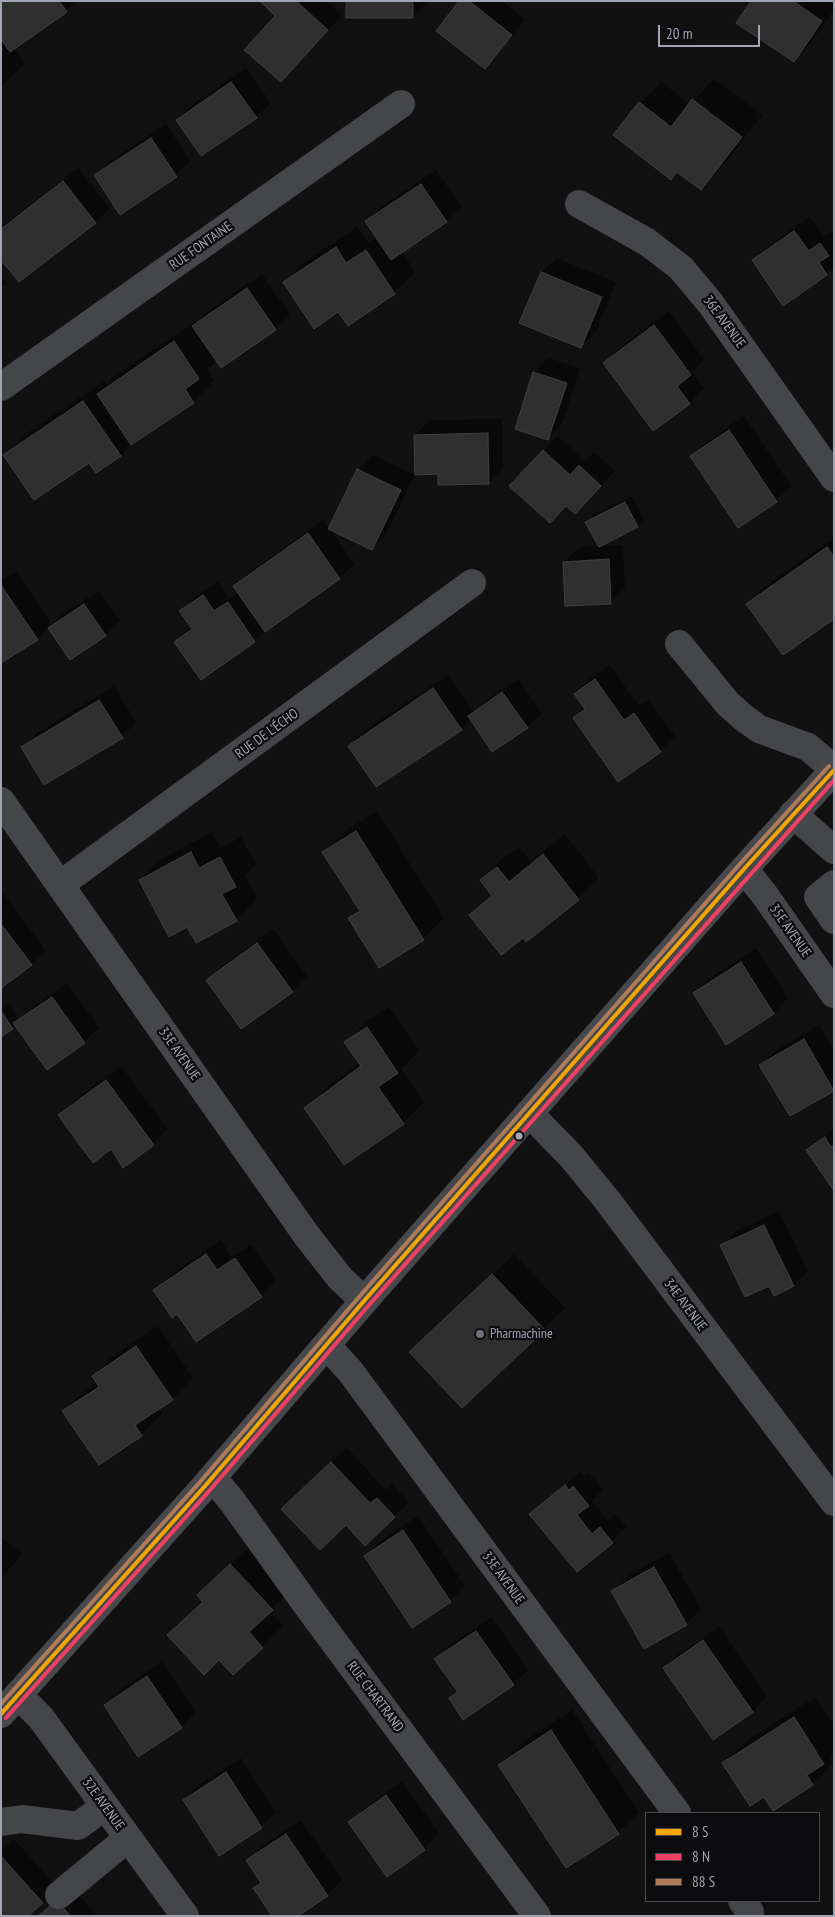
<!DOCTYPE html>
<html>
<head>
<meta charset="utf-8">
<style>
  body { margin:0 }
  #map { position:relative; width:835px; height:1917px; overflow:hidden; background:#111; font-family:"PT Sans Narrow",sans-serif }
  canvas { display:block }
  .frame { position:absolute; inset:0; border:2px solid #a1a5b3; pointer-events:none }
  .legend { position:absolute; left:645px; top:1812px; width:175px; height:90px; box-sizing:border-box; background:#0c0b0d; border:1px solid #48494f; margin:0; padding:6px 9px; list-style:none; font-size:15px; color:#a1a5b3 }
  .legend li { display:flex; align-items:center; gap:10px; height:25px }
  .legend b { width:25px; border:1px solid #48494f }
  .scale { position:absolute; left:658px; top:25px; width:102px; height:22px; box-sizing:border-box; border:2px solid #a1a5b3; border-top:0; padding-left:6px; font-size:15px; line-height:18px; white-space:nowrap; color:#a1a5b3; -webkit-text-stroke:4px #0c0b0d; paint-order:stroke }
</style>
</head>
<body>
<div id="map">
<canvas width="835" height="1917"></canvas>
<div class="frame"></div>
<ul class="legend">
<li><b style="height:6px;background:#f7a600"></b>8 S</li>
<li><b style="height:6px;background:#f24062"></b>8 N</li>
<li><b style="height:6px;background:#b07c57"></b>88 S</li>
</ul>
<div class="scale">20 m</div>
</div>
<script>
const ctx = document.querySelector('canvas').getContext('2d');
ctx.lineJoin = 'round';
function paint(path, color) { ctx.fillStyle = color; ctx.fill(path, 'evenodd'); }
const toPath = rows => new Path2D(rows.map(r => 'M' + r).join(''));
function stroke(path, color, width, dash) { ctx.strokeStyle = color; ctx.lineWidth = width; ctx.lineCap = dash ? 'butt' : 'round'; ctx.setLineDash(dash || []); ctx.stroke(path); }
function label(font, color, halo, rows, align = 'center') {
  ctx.font = font + ' "PT Sans Narrow",sans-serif'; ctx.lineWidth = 4.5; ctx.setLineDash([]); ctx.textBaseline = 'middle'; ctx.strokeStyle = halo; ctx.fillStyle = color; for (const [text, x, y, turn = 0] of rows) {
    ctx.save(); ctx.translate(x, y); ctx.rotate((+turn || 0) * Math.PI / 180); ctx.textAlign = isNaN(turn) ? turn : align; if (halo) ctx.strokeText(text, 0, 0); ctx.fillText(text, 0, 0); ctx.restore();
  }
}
paint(toPath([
  [1,1,76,1,66,11,13,48,25,64,1,87],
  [262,1,326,1,342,15,295,66,276,16],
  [347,1,427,1,427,2,413,17],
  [461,1,502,1,525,20,485,67],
  [752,1,829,1,834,5,834,10,808,46,794,61],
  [246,68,271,103,256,117,177,120,192,105],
  [714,79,762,115,722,167,701,188,678,171,671,178,640,103,661,82,690,104],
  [166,124,190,161,176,176,95,175,110,161],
  [78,168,110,208,95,222,1,258,1,227],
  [436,170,461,206,446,221,402,251,415,272,394,293,348,324,339,310,285,282,306,261,357,227,368,243,377,237,367,222,381,207],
  [810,217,824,237,834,231,834,267,783,304,753,260,768,246],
  [556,258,616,282,596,332,581,346,542,272],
  [262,274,290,315,275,329,217,360,207,370,214,381,193,402,132,443,120,455,89,461,5,455,26,434,105,381,107,385,119,373,196,321,197,323,208,311],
  [1,277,6,283,1,288],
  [669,311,704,360,692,372,704,388,689,403,653,429,605,363,619,348],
  [548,358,580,368,562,424,548,438,534,373],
  [744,416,791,486,776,501,739,526,692,456,707,442],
  [502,419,503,468,488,483,440,473,415,435,430,420],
  [558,436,585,461,594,452,615,471,590,498,543,451],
  [372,455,415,475,386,534,372,548,330,528,354,564,340,578,201,678,175,642,191,626,181,611,196,596,218,581,229,598,238,592,234,586,249,572,323,520,329,528,358,470],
  [632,496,644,519,637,526,587,523,594,515],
  [834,538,834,618,748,604,769,583],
  [623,545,625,588,610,603,565,562,579,547],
  [17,571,52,625,64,613,99,591,120,621,105,635,70,659,49,627,37,639,1,662,1,581],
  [610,665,639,706,649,700,675,736,660,751,618,780,574,718,585,707,575,694,590,679],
  [448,675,474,712,484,702,518,679,542,713,527,727,471,719,461,729,349,746,364,731],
  [114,686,136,722,122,737,22,747,37,733],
  [377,811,444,918,423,939,350,918,359,908,324,852,345,831],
  [212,832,221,848,241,837,256,865,245,876,257,899,236,920,188,925,140,880,161,859],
  [565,834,599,878,578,899,526,940,523,936,471,915,492,894,481,880,502,859,519,847,530,861],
  [1,890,45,950,31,964,1,986],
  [273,929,307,976,292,991,208,980,222,966],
  [262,938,263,940,222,970,222,967],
  [756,948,788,998,774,1013,726,1043,694,993,709,979],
  [67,983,99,1028,84,1042,16,1025,1,1036,1,1010,9,1005,19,1020,30,1009],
  [389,1007,419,1051,401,1069,424,1102,403,1123,306,1108,327,1087,360,1063,346,1042,367,1021],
  [819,1025,834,1050,834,1089,790,1115,761,1065,775,1051],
  [121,1066,168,1129,153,1144,124,1166,111,1148,60,1115,74,1101],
  [834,1128,834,1189,808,1150],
  [779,1211,808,1271,793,1285,722,1246,736,1231],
  [221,1240,232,1257,251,1244,276,1281,261,1296,196,1340,178,1312,155,1290,170,1275],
  [1,1242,3,1308,1,1310],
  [514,1254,565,1308,544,1329,432,1331],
  [158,1326,193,1378,172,1399,159,1408,162,1414,141,1435,99,1464,64,1411,85,1390,97,1382,93,1376,114,1355],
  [347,1448,386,1490,392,1484,409,1502,365,1544,346,1523,297,1495],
  [580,1472,584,1477,589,1473,603,1490,592,1501,607,1521,615,1514,627,1527,577,1571,531,1514],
  [418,1516,465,1586,450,1601,412,1626,365,1556,380,1541],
  [1,1537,22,1554,1,1578],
  [252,1544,293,1588,270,1611,283,1626,233,1673,219,1658,190,1614,204,1601,220,1574],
  [669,1553,701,1609,686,1624,613,1591,628,1576],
  [492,1617,528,1670,513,1684,450,1699,458,1691,436,1659,451,1644],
  [719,1627,767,1696,752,1711,713,1738,664,1668,679,1654],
  [162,1662,196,1712,181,1727,105,1705,120,1690],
  [815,1697,834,1725,834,1753,830,1757,833,1763,812,1784,764,1795,724,1763,745,1742],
  [572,1710,639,1812,618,1833,566,1867,499,1765,520,1744],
  [241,1758,276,1813,261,1827,184,1800,199,1785],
  [402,1781,439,1834,424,1849,387,1875,350,1822,364,1808],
  [301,1820,342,1880,327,1895,296,1916,254,1888,261,1881,247,1861,262,1846],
  [14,1839,57,1887,26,1916,1,1916,1,1851],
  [72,1887,94,1913,91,1916,37,1916]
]), '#0007');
const building = toPath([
  [3,1,59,1,67,12,10,52,1,39,1,3,3,1],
  [260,1,296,1,328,30,281,82,244,50,275,16,260,1],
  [346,1,413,1,413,18,346,18,346,1],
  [459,1,469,1,512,35,485,69,436,31,459,1],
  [751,1,793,1,822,21,794,62,736,23,751,1],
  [231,82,257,118,201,156,176,120,231,82],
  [692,99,742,137,701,190,677,172,671,180,613,135,639,102,671,127,692,99],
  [151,138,177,177,120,215,94,175,151,138],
  [63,181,96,223,19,282,1,260,1,229,63,181],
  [421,184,447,222,391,260,365,221,421,184],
  [794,231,809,251,820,243,829,256,819,262,827,275,783,306,752,260,794,231],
  [336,247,346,263,366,250,395,294,348,326,338,312,314,329,283,282,336,247],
  [541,272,602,297,581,348,519,323,541,272],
  [247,288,276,330,221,368,192,326,247,288],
  [654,325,691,375,677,386,690,404,653,431,603,363,654,325],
  [174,341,199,379,185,389,194,403,131,445,97,394,174,341],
  [533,372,567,383,548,440,515,429,533,372],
  [83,401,121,456,96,473,89,463,34,500,3,455,83,401],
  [729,430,777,502,738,528,690,456,729,430],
  [488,433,489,484,438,485,438,474,415,475,414,435,488,433],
  [543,450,570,475,579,465,601,486,575,514,566,506,550,523,509,486,543,450],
  [357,469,401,490,372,550,328,529,357,469],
  [625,502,638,527,599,547,585,522,625,502],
  [308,533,340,579,265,632,233,586,308,533],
  [827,547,834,557,834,619,783,655,746,604,827,547],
  [609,559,611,604,565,606,563,562,609,559],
  [1,585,38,640,1,663,1,585],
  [203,595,214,611,228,602,255,642,201,680,174,642,192,629,179,611,203,595],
  [84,604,106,636,70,660,48,628,84,604],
  [595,679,624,720,634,713,661,752,618,782,573,718,585,709,574,694,595,679],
  [433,688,462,730,376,787,348,746,433,688],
  [502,692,528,728,492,752,468,716,502,692],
  [99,700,123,738,44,785,21,747,99,700],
  [356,831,424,940,379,968,348,918,360,911,322,852,356,831],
  [191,852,199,868,220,857,236,887,222,894,237,921,196,943,187,927,169,937,139,880,191,852],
  [543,854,579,900,526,942,523,938,501,955,469,915,492,896,480,880,497,867,509,882,543,854],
  [1,924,32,965,1,988,1,924],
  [257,943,293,992,241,1029,206,980,257,943],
  [741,962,774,1014,726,1045,693,993,741,962],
  [52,997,85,1043,47,1070,13,1023,52,997],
  [1,1011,13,1029,1,1037,1,1011],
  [367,1027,398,1073,378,1087,404,1124,344,1165,304,1108,361,1066,344,1042,367,1027],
  [804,1039,834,1091,790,1116,759,1065,804,1039],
  [106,1080,154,1145,123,1168,111,1149,93,1163,58,1115,106,1080],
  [825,1137,831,1147,834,1146,834,1191,806,1150,825,1137],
  [764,1225,794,1286,774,1296,769,1286,745,1297,720,1245,764,1225],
  [206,1254,217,1270,235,1258,262,1297,196,1342,177,1314,172,1318,153,1290,206,1254],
  [492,1274,545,1330,462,1408,409,1352,492,1274],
  [136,1346,173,1400,135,1425,142,1436,99,1465,62,1411,99,1387,92,1376,136,1346],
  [331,1462,370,1503,377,1498,395,1517,365,1546,346,1525,320,1550,281,1509,331,1462],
  [565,1485,569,1490,573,1486,589,1506,577,1515,592,1534,600,1527,613,1543,577,1572,529,1514,565,1485],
  [403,1530,451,1602,412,1628,364,1556,403,1530],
  [230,1564,273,1610,249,1632,263,1648,233,1675,219,1660,204,1675,167,1635,203,1602,197,1595,230,1564],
  [654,1567,687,1625,644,1649,611,1591,654,1567],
  [476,1631,514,1685,463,1720,449,1698,458,1692,434,1659,476,1631],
  [703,1640,753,1712,713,1740,663,1668,703,1640],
  [147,1676,182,1728,138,1757,104,1705,147,1676],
  [794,1717,824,1764,807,1775,813,1785,773,1811,764,1797,750,1806,722,1763,794,1717],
  [551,1730,619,1834,566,1868,498,1765,551,1730],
  [226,1772,262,1828,219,1856,183,1800,226,1772],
  [386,1795,425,1850,387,1877,348,1822,386,1795],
  [286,1834,328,1896,298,1916,272,1916,253,1888,261,1883,246,1860,286,1834],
  [1,1856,43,1903,28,1916,1,1916,1,1856],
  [57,1900,70,1916,38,1916,57,1900]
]);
paint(building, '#2f2f30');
stroke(building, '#404045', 1);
stroke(toPath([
  [579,204,647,242,681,268,711,304,834,478],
  [1,387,401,104],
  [679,644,728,704,744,718,759,729,808,747,834,769],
  [1,801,307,1236,340,1278,364,1301],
  [793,814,834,850],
  [744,869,764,894,834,994],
  [61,884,472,583],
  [834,884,818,897,834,920],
  [530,1114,571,1156,607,1200,834,1502],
  [327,1346,350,1371,677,1813],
  [213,1478,232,1501,306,1604,537,1916],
  [18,1695,41,1718,185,1916],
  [1,1822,22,1819,78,1826,105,1806],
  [59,1895,128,1838],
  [742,1901,750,1912]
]), '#45464a', 28);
stroke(toPath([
  [1,1714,205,1486,364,1301,744,869,834,770]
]), '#47484c', 28);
stroke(toPath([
  [1,1714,205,1486,364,1301,744,869,834,770]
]), '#f7a600', 4);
stroke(toPath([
  [6,1718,210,1490,369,1305,834,780]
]), '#f24062', 4);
stroke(toPath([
  [1,1704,200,1482,359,1297,739,865,829,766]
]), '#b07c57', 4);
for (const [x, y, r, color] of [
  [519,1136,4.5,"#a1a5b3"],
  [480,1334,5,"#6f717a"]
]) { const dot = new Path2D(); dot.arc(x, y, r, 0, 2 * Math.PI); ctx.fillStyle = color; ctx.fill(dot); stroke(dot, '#0c0b0d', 2); }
label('14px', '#a1a5b3', '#0c0b0d', [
  ["RUE FONTAINE",201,246,-35],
  ["36E AVENUE",724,322,54],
  ["RUE DE L'ÉCHO",267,734,-36],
  ["35E AVENUE",790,931,55],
  ["33E AVENUE",179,1054,55],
  ["34E AVENUE",685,1305,53],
  ["33E AVENUE",503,1578,54],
  ["RUE CHARTRAND",375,1697,53],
  ["32E AVENUE",103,1804,54]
]);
label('14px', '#a1a5b3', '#0c0b0d', [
  ["Pharmachine",490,1334]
], 'left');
</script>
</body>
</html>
